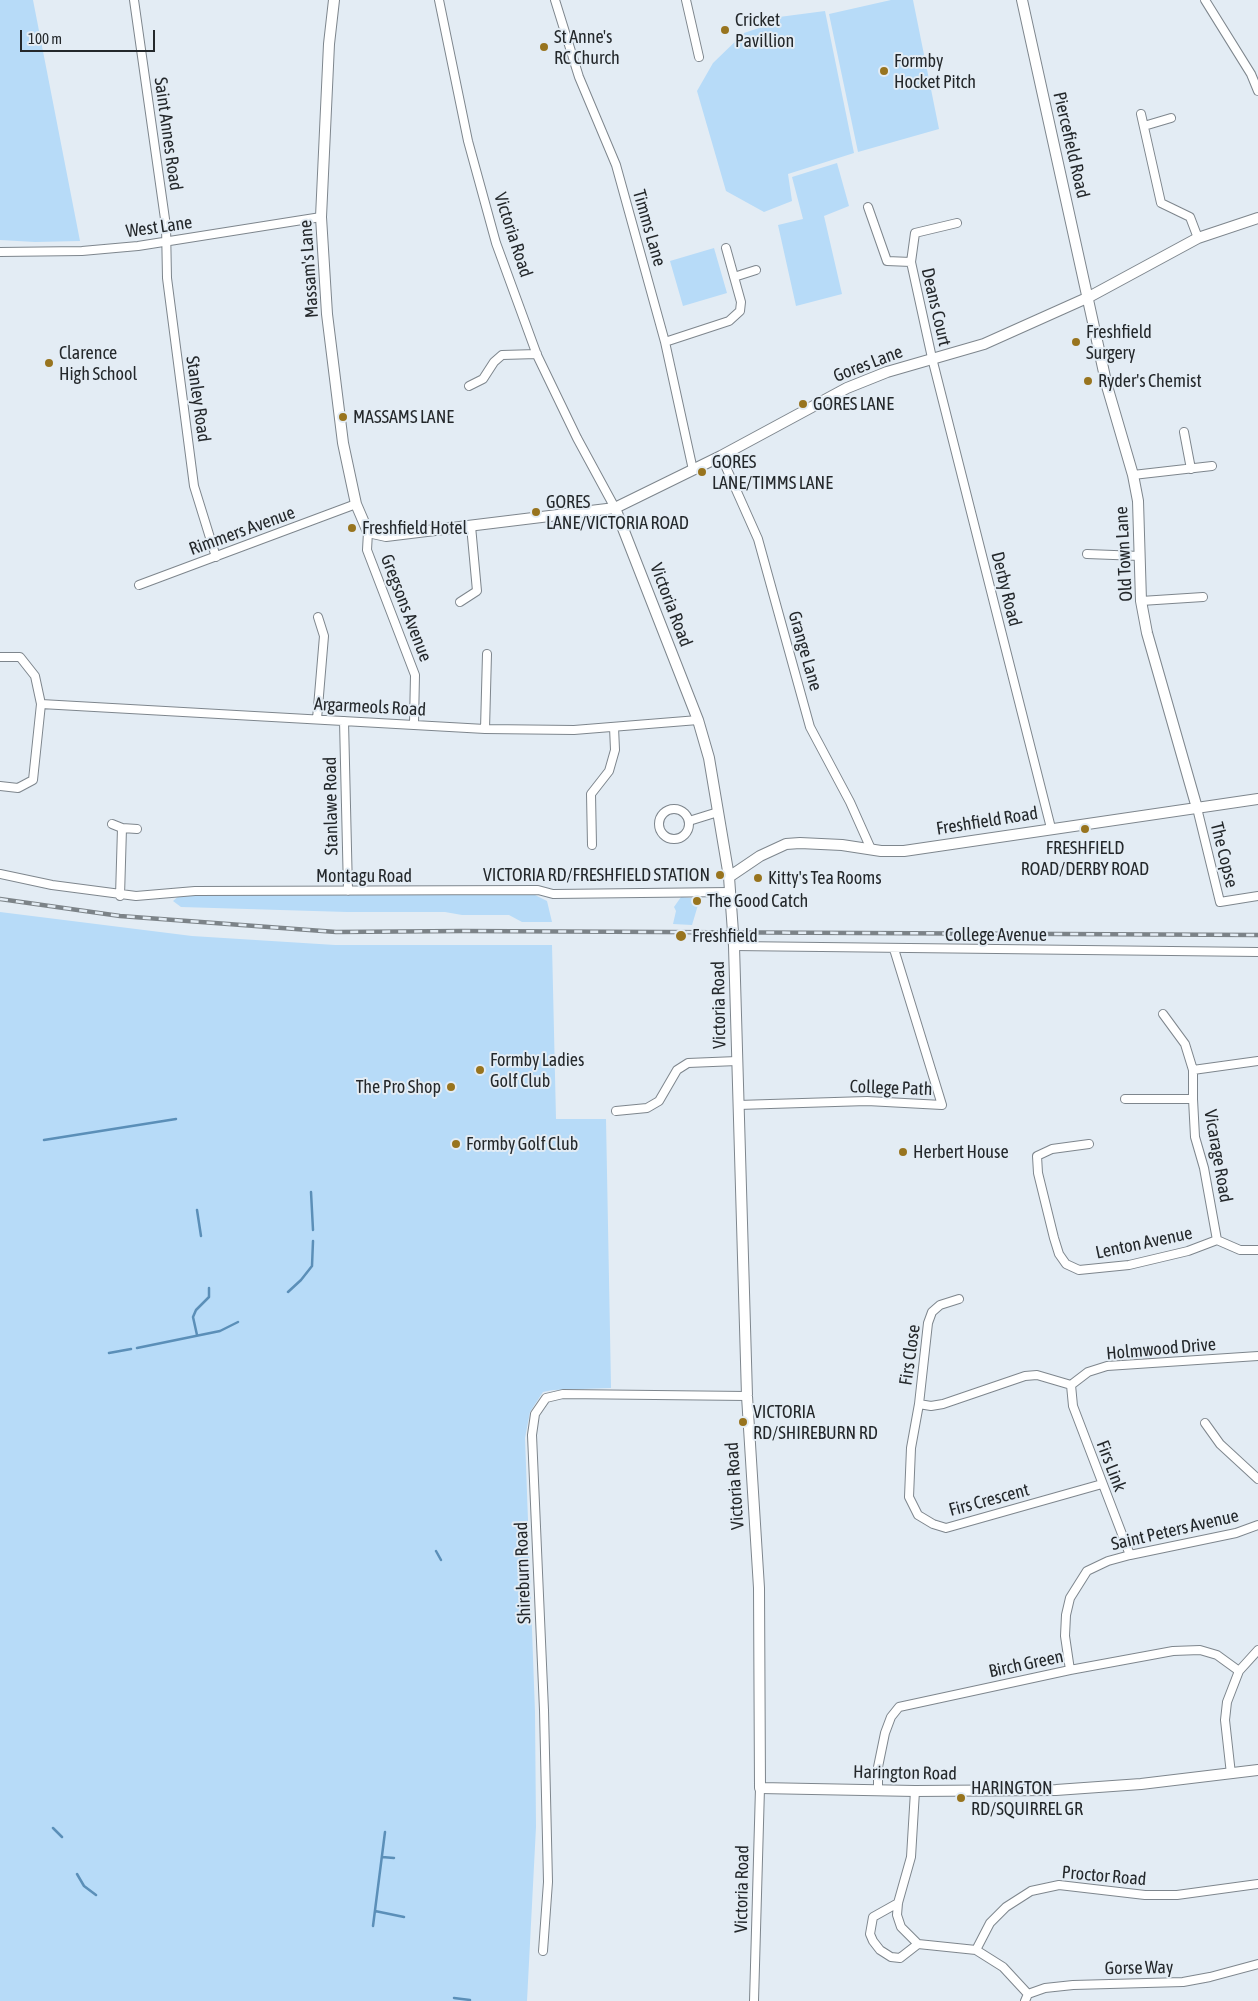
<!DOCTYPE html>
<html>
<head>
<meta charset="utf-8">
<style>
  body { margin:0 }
  #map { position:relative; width:1258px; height:2001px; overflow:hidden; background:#e3ecf4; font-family:"Asap Condensed",sans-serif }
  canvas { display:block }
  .scale { position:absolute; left:20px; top:30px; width:135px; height:22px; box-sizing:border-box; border:2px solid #24282b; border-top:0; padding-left:6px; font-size:15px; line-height:18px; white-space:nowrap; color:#24282b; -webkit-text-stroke:4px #e3ecf4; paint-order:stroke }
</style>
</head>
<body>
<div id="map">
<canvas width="1258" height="2001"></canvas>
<div class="scale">100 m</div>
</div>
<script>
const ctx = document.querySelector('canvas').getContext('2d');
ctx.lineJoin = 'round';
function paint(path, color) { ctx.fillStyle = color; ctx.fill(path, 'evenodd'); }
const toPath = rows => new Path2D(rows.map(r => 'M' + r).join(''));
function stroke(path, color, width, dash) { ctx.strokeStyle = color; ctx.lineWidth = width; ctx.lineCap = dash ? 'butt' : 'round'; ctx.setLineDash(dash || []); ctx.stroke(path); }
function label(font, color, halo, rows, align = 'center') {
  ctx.font = font + ' "Asap Condensed",sans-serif'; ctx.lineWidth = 4; ctx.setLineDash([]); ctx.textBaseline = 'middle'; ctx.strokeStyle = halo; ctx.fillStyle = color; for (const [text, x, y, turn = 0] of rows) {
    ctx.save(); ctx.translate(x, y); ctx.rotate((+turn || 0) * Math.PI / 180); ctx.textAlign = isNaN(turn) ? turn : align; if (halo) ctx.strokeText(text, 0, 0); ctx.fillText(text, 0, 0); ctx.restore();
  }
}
paint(toPath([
  [0,0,33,0,80,241,35,242,0,240],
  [891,0,913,0,939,129,858,152,829,14],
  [825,11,854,153,788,174,792,201,764,212,726,191,697,91,713,63,744,33,762,27,779,17],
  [837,163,849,206,824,216,842,294,796,306,778,225,803,219,792,177],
  [714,248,727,293,683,306,670,261],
  [525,890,547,901,552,922,522,922,509,915,462,915,445,912,347,912,181,907,173,901,180,895,195,894],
  [681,897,693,898,693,905,698,905,692,925,673,924,676,911,674,907],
  [0,912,192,936,335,945,552,945,556,1119,606,1119,611,1386,611,1388,553,1390,543,1392,530,1412,525,1438,535,1712,536,1827,527,2001,0,2001]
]), '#b7dbf8');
stroke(toPath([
  [44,1140,176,1119],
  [311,1192,313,1230],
  [197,1210,201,1236],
  [288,1292,301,1280,312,1266,313,1241],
  [197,1335,193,1317,196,1310,209,1297,209,1288],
  [137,1348,220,1331,238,1322],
  [109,1353,131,1349],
  [436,1551,441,1560],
  [53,1828,62,1837],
  [382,1857,394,1858],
  [77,1874,84,1886,96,1895],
  [375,1911,404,1917],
  [373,1926,385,1832],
  [454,1998,470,2000]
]), '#5b8fb8', 2.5);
const minor = toPath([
  [134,0,166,226,167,278,194,486,216,557],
  [439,0,468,141,496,243,537,355,577,438,615,508],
  [555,0,579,77,616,165,665,342,693,470],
  [686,0,699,57],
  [1205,0,1251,74,1258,91],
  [1141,114,1161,203,1190,217,1198,238],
  [1144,126,1171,118],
  [868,207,887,261,911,262],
  [957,223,915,233,911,262,932,358,1051,828],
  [0,252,82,251,138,246,321,217],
  [734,277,756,270],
  [665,342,729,321,740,311,741,302,726,248],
  [469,386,483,379,494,362,502,355,537,354],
  [1184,432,1191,469],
  [721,456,758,539,810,727,850,802,871,849],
  [1133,475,1212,466],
  [368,532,367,550,415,675,414,723],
  [1087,554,1140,556],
  [139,585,356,504],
  [1141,601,1203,597],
  [460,602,477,591,471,526],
  [0,657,20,657,35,676,41,704,33,780,18,788,0,786],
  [41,704,485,729,574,730,698,720],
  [317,719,324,636,318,617],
  [344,721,348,891],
  [485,729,487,654],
  [1197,808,1220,902,1258,896],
  '659 824a15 15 0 1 1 30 0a15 15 0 1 1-30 0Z',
  [689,821,718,812],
  [112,824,122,828],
  [592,845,591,794,609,771,615,750,614,727],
  [0,874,52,885,136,896,195,891,538,890,553,894,730,892],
  [120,896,122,828,137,829],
  [734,946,1258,952],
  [1163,1014,1185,1044,1193,1070],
  [1258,1061,1193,1070,1193,1099,1195,1137,1204,1168,1217,1240,1240,1250,1258,1250],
  [1125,1099,1193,1099],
  [738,1105,867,1101,942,1105,894,949],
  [616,1111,647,1108,659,1101,677,1070,688,1063,737,1061],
  [1089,1144,1052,1149,1037,1156,1038,1173,1054,1238,1059,1254,1066,1264,1079,1270,1129,1265,1188,1251,1217,1240],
  [1071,1385,1037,1375,1025,1376,943,1404,931,1406,919,1404,911,1448,909,1497,918,1515,933,1524,946,1528,1102,1484],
  [1071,1385,1088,1372,1107,1366,1258,1356],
  [1071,1385,1073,1406,1130,1555],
  [919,1404,928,1323,932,1312,940,1305,959,1299],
  [1205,1423,1220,1444,1258,1479],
  [1070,1670,1065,1636,1066,1615,1070,1598,1087,1571,1108,1561,1130,1555,1236,1533,1258,1525],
  [1231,1774,1225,1720,1227,1702,1239,1671,1258,1650],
  [878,1789,878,1767,885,1733,891,1717,899,1707,1070,1670,1173,1651,1200,1650,1217,1655,1239,1671],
  [915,1791,911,1857,898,1903,897,1915,901,1927,918,1944,976,1950,1003,1967,1028,1994],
  [898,1903,873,1917,870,1934,873,1941,880,1950,891,1957,900,1958,918,1944],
  [976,1950,990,1923,1006,1907,1031,1891,1059,1885,1145,1895,1177,1895,1258,1884],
  [543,1951,548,1882,544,1710,532,1435,535,1414,546,1398,563,1394,747,1396],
  [754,2001,760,1788],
  [1025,2001,1028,1994,1045,1988,1073,1985,1183,1982,1210,1977,1258,1964]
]);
const tertiary = toPath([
  [334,0,329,44,321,217,327,314,343,443,356,504,368,532,386,536,615,508,721,456,847,388,887,372,984,344,1089,297,1198,238,1258,218],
  [1022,0,1107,386,1133,475,1138,501,1141,601,1147,633,1197,808],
  [615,508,698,720,709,758,729,877,734,946,747,1396,759,1588,760,1788,915,1791,1056,1790,1141,1784,1258,1770],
  [729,877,760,856,786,844,800,843,842,845,881,851,904,851,1258,799]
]);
stroke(minor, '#7e868d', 10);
stroke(tertiary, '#7e868d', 12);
stroke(minor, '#fff', 8);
stroke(tertiary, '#fff', 10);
const rail = toPath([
  [0,899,120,916,336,932,463,931,1258,935]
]);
stroke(rail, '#7c8388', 4.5);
stroke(rail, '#e3ecf4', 2.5, [8]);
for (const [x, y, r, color] of [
  [725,30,5,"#98741e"],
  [544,47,5,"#98741e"],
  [884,71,5,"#98741e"],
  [1076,342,5,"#98741e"],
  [49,363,5,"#98741e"],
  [1088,381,5,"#98741e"],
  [803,404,5,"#98741e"],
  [343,417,5,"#98741e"],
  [702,472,5,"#98741e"],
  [536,512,5,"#98741e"],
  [352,528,5,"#98741e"],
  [1085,829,5,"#98741e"],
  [720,875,5,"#98741e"],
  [758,878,5,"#98741e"],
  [697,901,5,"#98741e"],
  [681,936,6,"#98741e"],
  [480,1070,5,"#98741e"],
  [451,1087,5,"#98741e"],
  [456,1144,5,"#98741e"],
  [903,1152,5,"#98741e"],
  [743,1422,5,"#98741e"],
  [961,1798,5,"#98741e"]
]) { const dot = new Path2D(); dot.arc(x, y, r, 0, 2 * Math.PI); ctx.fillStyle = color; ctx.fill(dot); stroke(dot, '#e3ecf4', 2); }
label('18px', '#24282b', '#e3ecf4', [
  ["Cricket",735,20],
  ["Pavillion",735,41],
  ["St Anne's",554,37],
  ["RC Church",554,58],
  ["Formby",894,61],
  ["Hocket Pitch",894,82],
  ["Freshfield",1086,332],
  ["Surgery",1086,353],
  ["Clarence",59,353],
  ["High School",59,374],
  ["Ryder's Chemist",1098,381],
  ["GORES LANE",813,404],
  ["MASSAMS LANE",353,417],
  ["GORES",712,462],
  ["LANE/TIMMS LANE",712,483],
  ["GORES",546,502],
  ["LANE/VICTORIA ROAD",546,523],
  ["Freshfield Hotel",362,528],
  ["FRESHFIELD",1085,848,"center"],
  ["ROAD/DERBY ROAD",1085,869,"center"],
  ["VICTORIA RD/FRESHFIELD STATION",710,875,"right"],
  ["Kitty's Tea Rooms",768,878],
  ["The Good Catch",707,901],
  ["Freshfield",692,936],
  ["Formby Ladies",490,1060],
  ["Golf Club",490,1081],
  ["The Pro Shop",441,1087,"right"],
  ["Formby Golf Club",466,1144],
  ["Herbert House",913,1152],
  ["VICTORIA",753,1412],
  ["RD/SHIREBURN RD",753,1433],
  ["HARINGTON",971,1788],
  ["RD/SQUIRREL GR",971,1809]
], 'left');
label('18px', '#24282b', '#e3ecf4', [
  ["Saint Annes Road",168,134,82],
  ["Piercefield Road",1071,145,77],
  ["West Lane",159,227,-8],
  ["Timms Lane",649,228,74],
  ["Victoria Road",513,235,72],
  ["Massam's Lane",309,269,-94],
  ["Deans Court",936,307,77],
  ["Gores Lane",868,364,-21],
  ["Stanley Road",198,399,82],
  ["Rimmers Avenue",242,531,-20],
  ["Old Town Lane",1124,554,-93],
  ["Derby Road",1006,589,76],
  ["Victoria Road",671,605,69],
  ["Gregsons Avenue",406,608,69],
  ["Grange Lane",805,651,74],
  ["Argarmeols Road",370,707,3],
  ["Stanlawe Road",331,806,-91],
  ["Freshfield Road",987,821,-9],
  ["The Copse",1224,855,76],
  ["Montagu Road",364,876],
  ["College Avenue",996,935],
  ["Victoria Road",719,1005,-91],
  ["College Path",891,1088,2],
  ["Vicarage Road",1218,1156,80],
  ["Lenton Avenue",1144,1243,-12],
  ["Holmwood Drive",1161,1349,-5],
  ["Firs Close",910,1355,-82],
  ["Firs Link",1111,1466,69],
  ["Victoria Road",735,1486,-94],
  ["Firs Crescent",989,1500,-15],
  ["Saint Peters Avenue",1175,1530,-13],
  ["Shireburn Road",523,1573,-92],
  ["Birch Green",1026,1664,-12],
  ["Harington Road",905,1773,1],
  ["Proctor Road",1104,1876,5],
  ["Victoria Road",742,1889,-89],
  ["Gorse Way",1139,1968,-1]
]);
</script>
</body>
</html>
